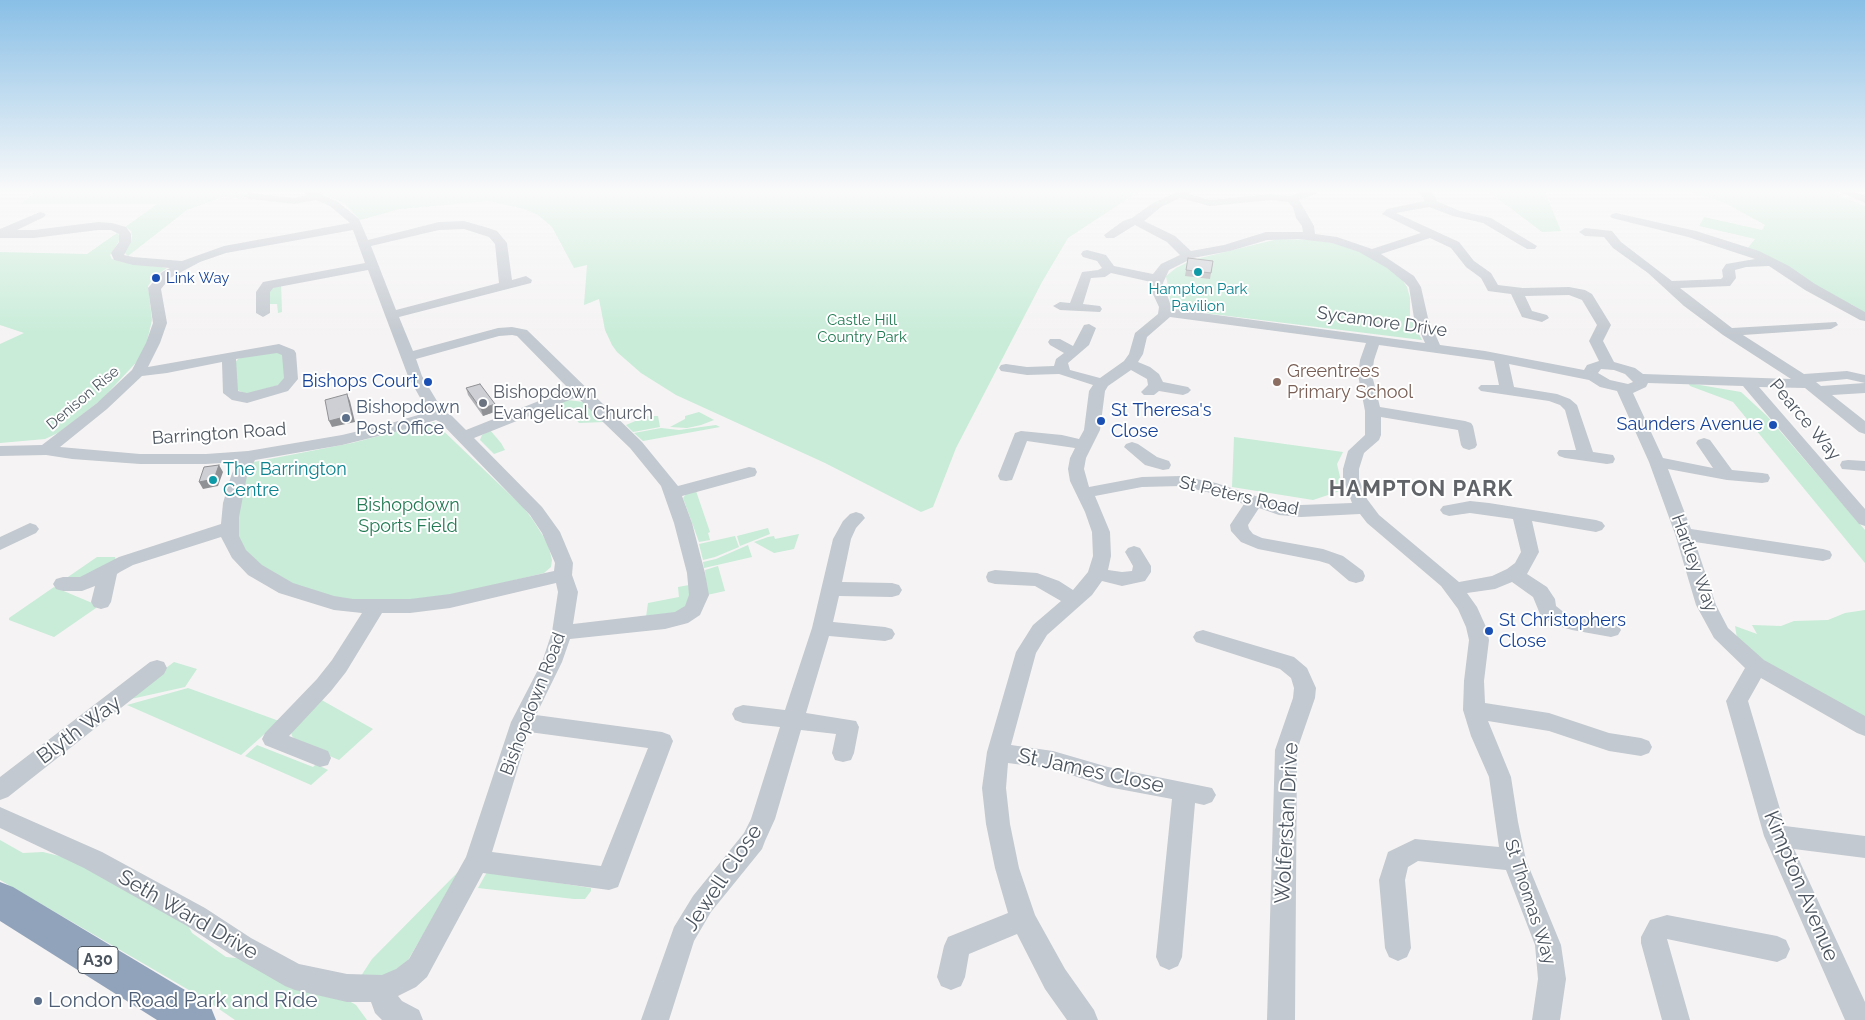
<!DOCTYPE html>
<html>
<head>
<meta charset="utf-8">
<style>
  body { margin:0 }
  canvas { display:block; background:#f5f3f3 }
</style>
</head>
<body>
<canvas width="1865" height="1020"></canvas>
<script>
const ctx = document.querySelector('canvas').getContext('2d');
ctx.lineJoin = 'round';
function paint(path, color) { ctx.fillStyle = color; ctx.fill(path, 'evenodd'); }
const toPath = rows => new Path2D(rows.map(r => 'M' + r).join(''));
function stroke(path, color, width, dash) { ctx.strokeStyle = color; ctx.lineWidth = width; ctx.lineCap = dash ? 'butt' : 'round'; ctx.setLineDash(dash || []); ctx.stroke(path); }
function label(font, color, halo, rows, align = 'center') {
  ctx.font = font + ' Raleway,sans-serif'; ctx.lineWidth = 4; ctx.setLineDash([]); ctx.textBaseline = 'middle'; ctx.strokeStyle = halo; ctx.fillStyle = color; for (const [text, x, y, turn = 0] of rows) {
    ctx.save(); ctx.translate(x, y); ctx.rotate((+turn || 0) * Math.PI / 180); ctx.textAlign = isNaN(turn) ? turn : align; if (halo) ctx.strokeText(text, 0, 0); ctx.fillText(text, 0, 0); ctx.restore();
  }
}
paint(toPath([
  [35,192,252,192,240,199,223,197,187,210,128,256,124,252,131,241,132,236,131,231,125,227,157,204,21,204],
  [318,192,1138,192,1068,238,1042,282,956,448,933,507,921,512,825,463,676,395,641,373,617,352,612,345,605,330,599,299,584,305,587,265,574,268,552,227,538,215,524,209,489,201,400,209,360,220,344,203],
  [1489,192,1545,192,1561,231,1542,232],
  [1692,192,1832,192,1865,206,1865,315,1864,312,1851,304,1844,303,1747,249,1755,239,1699,226,1704,217,1762,230,1765,225,1725,203],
  [117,233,119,235,119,241,110,255,112,259,122,262,167,268,155,276,148,286,152,320,144,354,102,399,60,432,45,439,0,443,0,344,24,333,0,325,0,252,87,254],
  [1278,239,1311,240,1333,243,1367,254,1386,266,1401,278,1407,287,1410,298,1410,317,1422,340,1172,309,1166,276,1176,268,1192,260],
  [281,283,282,312,278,313,277,304,269,304,268,289],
  [282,352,288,374,282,384,247,394,237,390,234,364,238,359,245,355],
  [1688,383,1741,392,1767,416,1865,530,1865,563,1733,402,1690,386],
  [567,400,584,402,604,422,579,423,571,413,567,414,556,404],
  [699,412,714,420,701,425,687,428,670,427,685,419,685,416],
  [647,416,658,416,660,427,633,432,626,425],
  [434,422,523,507,533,520,548,544,552,560,551,567,544,573,436,599,347,601,306,591,259,564,240,544,235,520,236,507,251,464,254,462,352,443],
  [716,425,720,427,643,441,634,433,661,428,679,430],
  [490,430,501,443,505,450,494,454,480,440,482,435],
  [1234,437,1343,452,1337,464,1343,490,1313,500,1232,487],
  [696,491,710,532,708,533,710,540,699,542,683,498,686,494],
  [768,528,770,534,740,546,737,536],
  [799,534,794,549,774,553,754,542,768,537,774,536,775,539],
  [735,536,739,547,715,557,703,560,699,544],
  [748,545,752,557,704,568,703,562,716,559],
  [97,557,115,557,116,562,83,579,65,579],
  [718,566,725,591,707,595,705,570],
  [689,585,689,600,684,608,675,614,646,617,648,603,679,597,678,587],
  [54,587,97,605,96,608,54,637,9,620,9,618],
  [1865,610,1865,718,1788,677,1752,652,1737,638,1735,626,1757,634,1752,625,1781,626,1794,621,1828,620,1845,613],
  [174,662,197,669,185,687,122,701],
  [188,688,238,706,279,721,241,755,127,705],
  [318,698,373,729,339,760,297,742,292,736,291,732],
  [257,745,313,767,316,764,328,770,311,785,245,756],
  [0,840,23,853,43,852,71,859,184,918,192,933,226,957,245,959,349,1001,356,1005,367,1020,235,1020,206,1000,0,880],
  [462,868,408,960,389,975,361,976,372,959],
  [487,872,591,888,591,891,585,899,574,899,478,888]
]), '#c8ecd8');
paint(toPath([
  [304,192,317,192,338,202,359,219,368,240,439,222,464,221,485,227,497,231,507,243,512,280,526,276,532,280,531,283,399,317,413,351,498,328,512,327,527,330,642,442,678,486,749,467,755,468,757,472,755,476,682,496,692,523,705,573,709,595,700,615,688,623,665,629,570,639,562,662,536,715,662,732,670,735,673,741,618,887,609,890,483,873,427,977,416,987,398,996,402,1001,419,1010,423,1020,382,1020,375,1013,371,1002,347,1002,295,990,285,986,233,956,187,926,84,868,0,828,0,807,102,852,205,908,251,938,299,964,347,974,382,975,396,969,409,959,466,857,511,722,542,662,552,632,558,592,556,583,450,608,410,613,382,613,346,672,331,691,289,736,328,751,331,758,328,765,320,767,265,745,262,739,265,733,317,679,332,660,362,613,334,610,279,593,248,575,232,558,221,537,133,565,120,572,117,574,111,602,108,607,101,609,94,607,91,602,95,586,82,591,63,591,56,589,53,584,56,579,63,577,80,577,119,557,221,524,223,503,231,476,237,462,206,464,140,464,72,459,46,455,0,456,0,446,42,445,97,403,132,370,146,343,153,323,148,288,162,272,170,268,133,265,114,260,111,253,119,242,119,234,111,230,98,230,34,238,0,238,0,229,40,212,44,213,46,215,44,217,17,230,34,230,98,222,112,223,126,227,131,234,131,242,124,255,133,257,182,261,224,246,350,223,330,206,316,200,294,204,249,199,243,196,249,193,294,198,307,195,304,192],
  [464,229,489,237,495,244,499,283,396,310,371,246,439,230,464,229],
  [353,230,365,263,263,282,256,292,256,313,263,317,270,313,270,292,273,288,368,270,408,376,428,412,388,424,342,435,248,451,206,454,140,454,60,447,107,409,142,376,167,373,222,362,223,393,232,400,247,403,288,391,298,379,296,353,294,350,279,344,148,367,160,343,167,323,161,289,170,278,200,262,226,253,353,230],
  [512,335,517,336,569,389,466,430,452,416,443,411,422,376,416,359,499,336,512,335],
  [277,353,282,355,284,378,278,385,247,393,238,391,236,359,277,353],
  [577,397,630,448,661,486,674,523,687,573,689,595,685,606,675,612,573,624,578,592,572,575,573,563,560,532,542,507,474,438,577,397],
  [436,420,440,422,530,515,542,533,555,563,554,571,450,594,410,599,353,599,334,596,293,583,262,565,246,550,239,536,239,517,247,476,255,460,342,445,399,431,436,420],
  [529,732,648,748,601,866,492,852,529,732],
  [1177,192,1190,192,1189,194,1210,200,1271,194,1290,196,1302,192,1317,192,1316,194,1299,200,1314,226,1315,234,1337,237,1372,249,1421,233,1382,214,1387,209,1425,201,1419,192,1431,192,1437,199,1436,201,1460,211,1491,218,1537,246,1535,249,1527,249,1483,223,1453,216,1429,207,1396,213,1459,242,1474,261,1491,273,1498,285,1523,288,1569,287,1585,290,1592,294,1611,325,1603,341,1614,362,1635,368,1643,374,1791,379,1723,335,1684,306,1648,273,1613,248,1604,237,1585,236,1579,232,1585,228,1612,231,1621,242,1672,281,1721,279,1723,277,1722,270,1726,264,1755,259,1688,237,1612,218,1610,216,1612,214,1616,213,1696,231,1759,251,1789,266,1815,284,1865,312,1865,321,1860,320,1805,290,1769,266,1746,267,1735,270,1736,278,1730,286,1680,288,1732,328,1836,322,1838,325,1831,329,1743,335,1804,374,1847,371,1865,375,1865,383,1847,379,1816,382,1821,386,1865,383,1865,393,1832,395,1865,421,1865,434,1859,432,1805,388,1759,387,1865,509,1865,526,1859,524,1743,386,1648,383,1646,387,1633,393,1663,458,1713,468,1696,443,1698,440,1704,438,1710,440,1732,470,1762,473,1768,474,1770,478,1768,482,1762,483,1727,480,1668,469,1691,529,1823,549,1830,551,1832,555,1830,559,1823,561,1695,542,1716,605,1728,628,1764,660,1865,716,1865,736,1857,733,1761,678,1748,701,1785,826,1865,836,1865,858,1794,849,1865,1002,1865,1020,1845,1020,1764,836,1726,701,1745,668,1714,638,1696,605,1675,534,1649,462,1617,391,1600,387,1589,380,1509,364,1514,387,1557,394,1570,399,1577,405,1593,452,1613,455,1615,459,1613,463,1607,464,1565,458,1559,456,1557,453,1559,450,1576,450,1565,410,1560,405,1549,401,1481,391,1478,388,1481,385,1499,385,1494,361,1379,345,1374,360,1372,375,1380,407,1465,421,1471,423,1473,426,1477,445,1475,448,1469,450,1463,448,1461,445,1458,430,1381,417,1381,435,1379,440,1364,453,1359,469,1359,479,1367,499,1379,515,1459,582,1492,576,1507,569,1515,563,1521,552,1513,519,1470,513,1449,516,1443,514,1440,510,1443,506,1470,501,1489,503,1596,520,1602,522,1605,526,1602,530,1596,532,1532,521,1539,552,1527,574,1547,587,1555,599,1556,606,1566,614,1618,625,1621,630,1618,635,1611,637,1572,630,1552,624,1540,614,1533,597,1512,582,1495,589,1467,593,1477,607,1486,627,1489,640,1484,681,1485,703,1549,713,1609,733,1641,738,1649,741,1652,747,1649,753,1641,756,1609,751,1549,731,1488,721,1511,777,1518,822,1526,860,1561,945,1566,979,1560,1020,1532,1020,1538,979,1535,945,1506,870,1418,861,1408,867,1405,880,1411,948,1407,957,1398,961,1389,957,1385,948,1379,880,1388,852,1415,839,1499,847,1489,777,1471,736,1463,710,1464,681,1469,640,1466,627,1458,609,1441,586,1367,523,1360,514,1301,517,1279,515,1259,508,1248,525,1249,529,1253,534,1262,538,1323,549,1343,556,1363,571,1365,576,1363,581,1356,583,1349,581,1329,564,1319,561,1258,549,1241,542,1231,531,1230,525,1244,504,1207,492,1181,486,1142,487,1095,496,1110,532,1111,556,1108,570,1122,572,1132,571,1133,566,1125,552,1128,548,1134,546,1140,548,1151,566,1151,572,1145,581,1122,586,1102,581,1092,595,1047,635,1036,653,1011,745,1053,751,1108,767,1212,788,1216,795,1212,802,1204,805,1195,803,1182,957,1178,966,1169,970,1160,966,1156,957,1172,799,1108,787,1053,769,1008,763,1006,788,1010,824,1019,868,1035,915,1065,969,1094,1010,1098,1020,1067,1020,1045,989,1017,934,969,954,965,977,961,986,951,990,941,986,937,977,944,946,948,937,1008,913,995,868,986,824,982,788,987,752,1016,652,1033,625,1061,601,1035,586,995,584,988,582,986,577,988,572,995,570,1037,573,1059,581,1073,590,1088,572,1093,556,1092,532,1085,512,1070,481,1068,469,1070,458,1075,448,1027,441,1012,480,1006,481,1000,480,998,476,1015,433,1021,431,1062,435,1079,439,1084,430,1089,391,1093,385,1059,374,1027,375,1001,371,999,368,1001,365,1006,364,1027,367,1054,366,1056,359,1064,353,1050,345,1048,342,1050,339,1060,339,1073,346,1084,325,1089,324,1096,328,1089,345,1068,363,1070,370,1100,378,1124,361,1129,354,1135,333,1158,314,1159,307,1152,292,1151,282,1111,273,1105,277,1091,278,1083,304,1100,306,1102,309,1100,312,1060,310,1053,306,1060,302,1070,303,1082,272,1098,270,1102,268,1097,261,1083,257,1081,254,1083,251,1087,250,1106,255,1114,266,1153,274,1161,264,1180,255,1167,242,1135,225,1114,238,1106,238,1104,235,1123,221,1132,218,1153,203,1177,192],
  [1180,198,1210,206,1271,200,1288,202,1293,207,1296,218,1302,226,1303,232,1266,232,1224,245,1191,251,1175,236,1144,221,1161,207,1180,198],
  [1430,238,1451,248,1466,267,1481,278,1488,291,1511,294,1522,317,1542,322,1549,318,1547,315,1532,311,1525,296,1569,295,1582,300,1597,325,1589,341,1599,361,1587,365,1584,370,1485,351,1440,345,1428,318,1421,287,1414,276,1381,254,1430,238],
  [1298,239,1332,243,1359,252,1387,268,1404,282,1409,287,1414,318,1425,343,1172,309,1163,283,1169,270,1193,258,1230,251,1267,240,1298,239],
  [1170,317,1366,343,1360,360,1358,375,1365,411,1365,435,1348,451,1343,469,1343,479,1352,503,1301,505,1280,504,1216,483,1181,476,1142,477,1089,487,1084,469,1086,458,1100,430,1105,391,1108,386,1131,370,1147,379,1148,385,1141,392,1144,395,1154,395,1159,391,1183,395,1188,393,1191,390,1188,387,1163,382,1159,374,1150,367,1138,362,1143,354,1147,337,1170,317],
  [1601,369,1614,370,1625,374,1633,382,1628,384,1610,380,1598,373,1601,369],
  [1840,192,1855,192,1865,196,1865,203,1840,192],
  [1132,442,1138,444,1157,457,1169,461,1171,465,1169,469,1163,470,1145,465,1124,447,1126,444,1132,442],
  [1848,460,1865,461,1865,471,1842,469,1840,465,1842,461,1848,460],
  [856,512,862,514,865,518,856,528,851,539,842,582,892,583,899,585,902,590,899,595,892,597,839,596,833,622,885,627,892,629,895,634,892,639,885,641,829,636,806,713,856,721,859,727,854,753,851,760,843,762,835,760,832,753,836,734,801,730,775,819,765,841,762,849,711,912,694,941,669,1020,641,1020,674,927,693,896,744,833,751,819,780,727,743,723,735,720,732,714,735,708,743,705,785,710,812,628,833,539,843,521,850,514,856,512],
  [30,523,36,525,39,529,36,533,0,550,0,537,30,523],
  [1203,630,1294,657,1307,668,1316,688,1315,698,1297,750,1295,1020,1267,1020,1275,750,1293,698,1294,688,1291,678,1280,669,1196,642,1193,637,1196,632,1203,630],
  [157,660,164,662,167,668,164,674,8,797,0,800,0,777,150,662,157,660],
  [1667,915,1777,936,1786,940,1790,949,1786,958,1777,962,1667,939,1690,1020,1662,1020,1641,943,1641,937,1650,920,1667,915]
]), '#c3c9d0');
paint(toPath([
  [0,882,13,887,210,1005,216,1020,157,1020,0,921,0,882]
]), '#91a3bb');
paint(toPath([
  [1188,258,1213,261,1210,279,1185,276],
  [466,388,497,411,483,416,468,395]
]), '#b0b2b6');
paint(toPath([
  [347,394,350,401,355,422,332,427,329,421],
  [495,404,497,411,483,416,481,409],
  [219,465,223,472,218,486,203,489,199,482]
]), '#909194');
const building = toPath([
  [1188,258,1213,261,1211,273,1186,270,1188,258],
  [480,384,495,404,481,409,466,388,480,384],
  [347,394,352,415,329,421,325,400,347,394],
  [219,465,214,479,199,482,204,467,219,465]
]);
paint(building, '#cdcfd4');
stroke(building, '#909194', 1);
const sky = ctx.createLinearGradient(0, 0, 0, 335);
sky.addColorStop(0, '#89bfe6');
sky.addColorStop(0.57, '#fafafa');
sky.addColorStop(1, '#fafafa00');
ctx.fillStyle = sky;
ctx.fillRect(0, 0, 1865, 335);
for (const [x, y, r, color] of [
  [1198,272,5,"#0f9aa8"],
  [156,278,5,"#1a4fb4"],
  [428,382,5,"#1a4fb4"],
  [1277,382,5,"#8d6e63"],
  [483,403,5,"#6b7280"],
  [346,418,5,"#5c6f8a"],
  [1101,421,5,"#1a4fb4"],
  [1773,425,5,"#1a4fb4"],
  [213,480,5,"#0f9aa8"],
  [1489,631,5,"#1a4fb4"],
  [38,1001,5,"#5c6f8a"]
]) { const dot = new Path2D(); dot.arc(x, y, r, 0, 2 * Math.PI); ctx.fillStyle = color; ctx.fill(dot); stroke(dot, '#fff', 2); }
label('15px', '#164399', '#fff', [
  ["Link Way",166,278]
], 'left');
label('15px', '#0d838f', '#fff', [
  ["Hampton Park",1198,289],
  ["Pavilion",1198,306]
]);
label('15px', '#237a54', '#fff', [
  ["Castle Hill",862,320],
  ["Country Park",862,337]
]);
label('15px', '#4c555f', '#fff', [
  ["Denison Rise",83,398,-40]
]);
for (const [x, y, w] of [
  [98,960,40]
]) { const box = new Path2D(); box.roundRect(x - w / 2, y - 13.5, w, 27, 4); ctx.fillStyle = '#fff'; ctx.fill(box); stroke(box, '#4c555f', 1); }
label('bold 16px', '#4c555f', null, [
  ["A30",98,960]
]);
label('18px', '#4c555f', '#fff', [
  ["Sycamore Drive",1382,322,8],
  ["Pearce Way",1805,420,50],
  ["Barrington Road",219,434,-4],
  ["St Peters Road",1239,496,13],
  ["Hartley Way",1694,563,70],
  ["Bishopdown Road",533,704,-69],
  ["St Thomas Way",1530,902,72]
]);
label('18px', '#785e54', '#fff', [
  ["Greentrees",1287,372],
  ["Primary School",1287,393]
], 'left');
label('18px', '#164399', '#fff', [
  ["Bishops Court",418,382],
  ["St Theresa's",1111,411,"left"],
  ["Close",1111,432,"left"],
  ["Saunders Avenue",1763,425],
  ["St Christophers",1499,621,"left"],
  ["Close",1499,642,"left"]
], 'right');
label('18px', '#5b616d', '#fff', [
  ["Bishopdown",493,393],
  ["Evangelical Church",493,414]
], 'left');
label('18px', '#4e5e75', '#fff', [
  ["Bishopdown",356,408],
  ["Post Office",356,429]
], 'left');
label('18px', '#0d838f', '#fff', [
  ["The Barrington",223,470],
  ["Centre",223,491]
], 'left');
label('18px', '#237a54', '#fff', [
  ["Bishopdown",408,506],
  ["Sports Field",408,527]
]);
label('21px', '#4c555f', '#fff', [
  ["Blyth Way",79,730,-37],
  ["St James Close",1091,771,12],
  ["Wolferstan Drive",1287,823,-87],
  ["Jewell Close",723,878,-56],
  ["Kimpton Avenue",1801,886,67],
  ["Seth Ward Drive",188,915,30]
]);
label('21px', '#4e5e75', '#fff', [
  ["London Road Park and Ride",48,1001]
], 'left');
ctx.letterSpacing = '1px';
label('bold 22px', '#606367', '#fff', [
  ["HAMPTON PARK",1421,489]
]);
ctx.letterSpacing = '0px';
</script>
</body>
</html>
